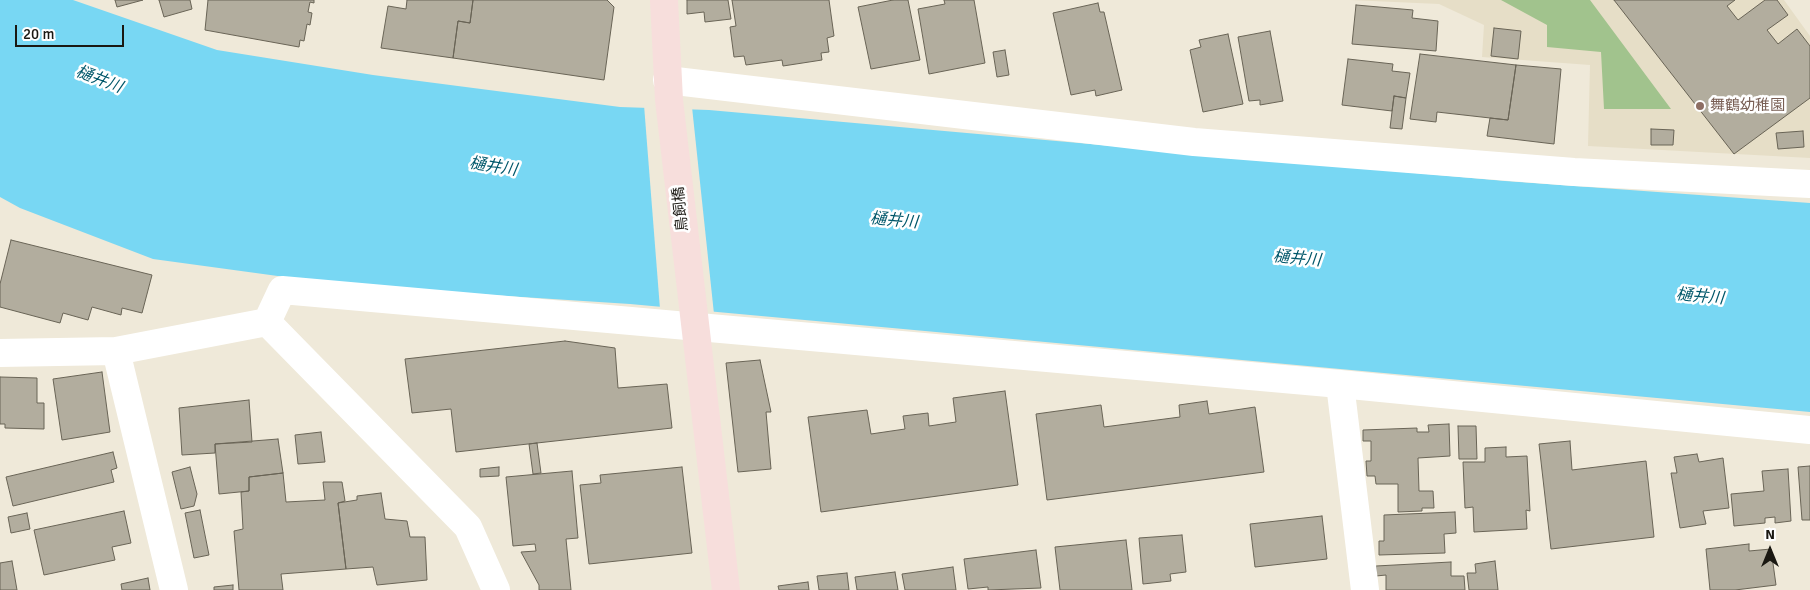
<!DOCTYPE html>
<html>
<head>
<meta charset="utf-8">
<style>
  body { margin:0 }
  #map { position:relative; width:1810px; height:590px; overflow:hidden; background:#efe9d9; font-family:Signika,sans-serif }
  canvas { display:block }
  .north { position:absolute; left:1745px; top:525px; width:50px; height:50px; -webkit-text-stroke:4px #fff; paint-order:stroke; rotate:0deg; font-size:14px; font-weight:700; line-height:20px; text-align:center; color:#1a1812 }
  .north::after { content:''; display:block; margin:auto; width:18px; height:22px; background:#1a1812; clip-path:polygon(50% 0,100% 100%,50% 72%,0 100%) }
  .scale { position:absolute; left:15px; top:25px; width:109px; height:22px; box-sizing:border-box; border:2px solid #1a1812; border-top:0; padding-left:6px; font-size:15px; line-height:18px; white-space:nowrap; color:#1a1812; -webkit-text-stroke:4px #fff; paint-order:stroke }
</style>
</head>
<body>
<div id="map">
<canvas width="1810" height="590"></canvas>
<div class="north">N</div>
<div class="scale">20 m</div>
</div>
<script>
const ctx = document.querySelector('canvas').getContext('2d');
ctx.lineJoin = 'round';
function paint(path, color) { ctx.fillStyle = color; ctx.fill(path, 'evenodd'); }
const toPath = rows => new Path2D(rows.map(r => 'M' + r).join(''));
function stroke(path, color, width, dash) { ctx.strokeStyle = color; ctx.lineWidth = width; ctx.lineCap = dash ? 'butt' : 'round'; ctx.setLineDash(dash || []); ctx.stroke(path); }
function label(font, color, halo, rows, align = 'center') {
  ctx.font = font + ' Signika,"Noto Sans JP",sans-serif'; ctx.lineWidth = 5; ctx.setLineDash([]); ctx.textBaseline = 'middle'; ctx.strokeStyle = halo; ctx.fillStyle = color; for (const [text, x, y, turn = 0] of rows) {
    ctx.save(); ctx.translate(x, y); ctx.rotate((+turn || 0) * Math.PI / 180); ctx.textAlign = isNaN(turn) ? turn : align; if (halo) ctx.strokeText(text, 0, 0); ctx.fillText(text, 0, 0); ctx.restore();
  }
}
paint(toPath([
  [1350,0,1784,0,1810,36,1810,158,1588,146,1590,65,1482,57,1484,25,1439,4]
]), '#e6dec7');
paint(toPath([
  [1501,0,1590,0,1671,109,1604,109,1601,52,1547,47,1547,25]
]), '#a1c38d');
paint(toPath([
  [0,0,73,0,217,50,373,75,620,107,709,110,1505,181,1810,203,1810,412,630,304,351,286,153,259,20,208,0,197]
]), '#78d7f3');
paint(toPath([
  [644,105,692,107,714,314,660,309]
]), '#efe9d9');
const building = toPath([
  [115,0,143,0,117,7,115,0],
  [159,0,190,0,192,9,164,17,159,0],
  [208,0,314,0,314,3,310,2,308,12,312,13,310,25,307,24,304,41,300,40,299,47,205,30,208,0],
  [407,0,473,0,470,23,458,21,453,58,381,48,388,6,406,9,407,0],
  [473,0,607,0,614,7,604,80,453,58,458,21,470,23,473,0],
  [687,0,728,0,731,19,705,22,704,12,687,14,687,0],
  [732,0,829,0,834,36,827,38,829,52,821,53,822,60,783,66,782,60,746,65,744,56,734,57,730,27,736,26,732,0],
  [893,0,908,0,920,60,871,69,858,7,893,0],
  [944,0,974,0,985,63,929,74,918,9,945,4,944,0],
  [1614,0,1735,0,1727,6,1738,20,1765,0,1777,0,1788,15,1767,30,1778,44,1797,29,1810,46,1810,98,1734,154,1614,0],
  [1098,3,1100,12,1104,12,1122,90,1096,96,1095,90,1071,95,1053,13,1098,3],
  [1356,5,1413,10,1412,18,1438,21,1436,51,1352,44,1356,5],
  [1494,28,1521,31,1518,59,1491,56,1494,28],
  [1270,31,1283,101,1260,105,1260,100,1249,101,1238,37,1270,31],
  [1228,34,1243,104,1203,112,1190,50,1201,47,1199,40,1228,34],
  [1005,50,1009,75,997,77,993,52,1005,50],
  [1420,54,1516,65,1508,120,1437,112,1436,122,1410,119,1420,54],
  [1348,59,1393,64,1392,71,1410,73,1406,98,1394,96,1392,111,1342,105,1348,59],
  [1516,65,1561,69,1554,144,1487,136,1490,118,1508,120,1516,65],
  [1394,96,1406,98,1402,129,1390,128,1394,96],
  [1651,129,1674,130,1673,145,1651,145,1651,129],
  [1803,131,1804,147,1778,149,1776,133,1803,131],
  [11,240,152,275,142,313,122,308,121,315,92,307,88,320,63,313,60,323,0,307,0,284,11,240],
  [565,341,615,348,618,388,667,384,672,428,456,452,451,409,412,413,405,359,565,341],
  [760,360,771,412,766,412,771,469,738,472,726,363,760,360],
  [102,372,110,432,62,440,53,379,102,372],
  [0,377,37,378,37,403,44,403,44,429,5,428,5,424,0,424,0,377],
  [1005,391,1018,485,821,512,808,417,867,410,871,434,905,429,903,416,928,413,929,426,956,422,953,398,1005,391],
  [249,400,252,442,215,444,215,453,182,455,179,408,249,400],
  [1207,401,1209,414,1255,407,1264,472,1047,500,1036,414,1101,405,1104,427,1180,417,1179,405,1207,401],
  [1449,424,1450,456,1418,458,1419,491,1433,491,1434,508,1422,508,1422,511,1398,512,1398,484,1376,484,1375,476,1367,476,1366,461,1371,461,1371,441,1363,441,1363,430,1417,428,1417,432,1429,432,1428,425,1449,424],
  [1458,426,1476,426,1477,459,1459,459,1458,426],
  [321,432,325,462,298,464,295,435,321,432],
  [278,439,283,473,249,477,249,491,219,494,215,444,278,439],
  [1570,441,1572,470,1646,461,1654,537,1551,549,1539,444,1570,441],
  [537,443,541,473,533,474,529,444,537,443],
  [1506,447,1506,457,1527,456,1530,511,1526,510,1527,529,1474,532,1473,507,1465,508,1463,462,1485,462,1485,448,1506,447],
  [113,452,117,468,111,470,114,482,13,506,6,477,113,452],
  [1697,454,1699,462,1723,458,1729,508,1703,511,1706,524,1680,528,1671,473,1677,473,1674,457,1697,454],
  [1810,466,1810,520,1802,520,1798,467,1810,466],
  [190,467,197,494,194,506,181,509,172,472,190,467],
  [499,467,499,476,480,477,480,469,499,467],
  [682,467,692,553,589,564,580,485,601,483,600,475,682,467],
  [1788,469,1791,521,1775,523,1775,517,1765,518,1765,523,1734,526,1731,494,1764,491,1762,471,1788,469],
  [572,471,578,538,566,539,571,590,539,590,539,585,521,552,536,551,535,544,513,546,506,477,572,471],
  [283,473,286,502,325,500,323,482,342,482,345,501,338,503,346,569,281,574,283,590,239,590,234,531,243,529,241,492,249,491,249,477,283,473],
  [381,493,385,519,407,521,410,537,425,537,427,580,377,585,373,567,346,569,338,503,357,500,357,496,381,493],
  [200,510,209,555,194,558,185,513,200,510],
  [124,511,131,543,112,547,115,560,44,575,34,530,124,511],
  [1455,512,1456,533,1444,534,1445,553,1379,555,1379,541,1384,541,1384,515,1455,512],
  [27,513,30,529,11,533,8,517,27,513],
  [1322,516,1327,559,1255,567,1250,524,1322,516],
  [1182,535,1186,572,1170,574,1171,581,1143,584,1139,538,1182,535],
  [1126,540,1132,590,1060,590,1055,547,1126,540],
  [1749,544,1749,551,1771,549,1776,585,1735,590,1710,590,1706,549,1749,544],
  [1036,550,1041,588,988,590,988,587,968,589,964,559,1036,550],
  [12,561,17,590,0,590,0,563,12,561],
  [1495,561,1498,590,1469,590,1467,573,1476,573,1475,564,1495,561],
  [1451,562,1451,576,1464,576,1465,590,1386,590,1386,575,1376,576,1376,566,1451,562],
  [953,567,956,590,905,590,902,574,953,567],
  [895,572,898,590,857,590,855,577,895,572],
  [847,573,849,590,819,590,817,576,847,573],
  [148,578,150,590,122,590,121,584,148,578],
  [808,582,809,590,779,590,778,586,808,582],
  [233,585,233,590,214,590,214,587,233,585]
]);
paint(building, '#b2ad9e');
stroke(building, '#696456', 1);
stroke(toPath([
  [667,80,1194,142,1574,172,1810,184],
  [267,322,468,527,496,590],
  [116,351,174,590],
  [0,353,116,351,267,322,282,290,1340,384,1810,430],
  [1340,384,1365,590]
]), '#fff', 28);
stroke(toPath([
  [664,0,669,100,726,590]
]), '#f7dedc', 28);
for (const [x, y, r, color] of [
  [1700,106,5,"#8d6e63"]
]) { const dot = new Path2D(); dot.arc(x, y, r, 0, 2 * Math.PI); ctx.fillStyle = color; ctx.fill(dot); stroke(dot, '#fff', 2); }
label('15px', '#785e54', '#fff', [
  ["舞鶴幼稚園",1710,106]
], 'left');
label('15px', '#1a1812', '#fff', [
  ["鳥飼橋",681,209,-96]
]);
label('italic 16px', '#00576a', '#fff', [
  ["樋井川",99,80,21],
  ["樋井川",493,167,9],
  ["樋井川",894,221,5],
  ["樋井川",1297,259,5],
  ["樋井川",1700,297,5]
]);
</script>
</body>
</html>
